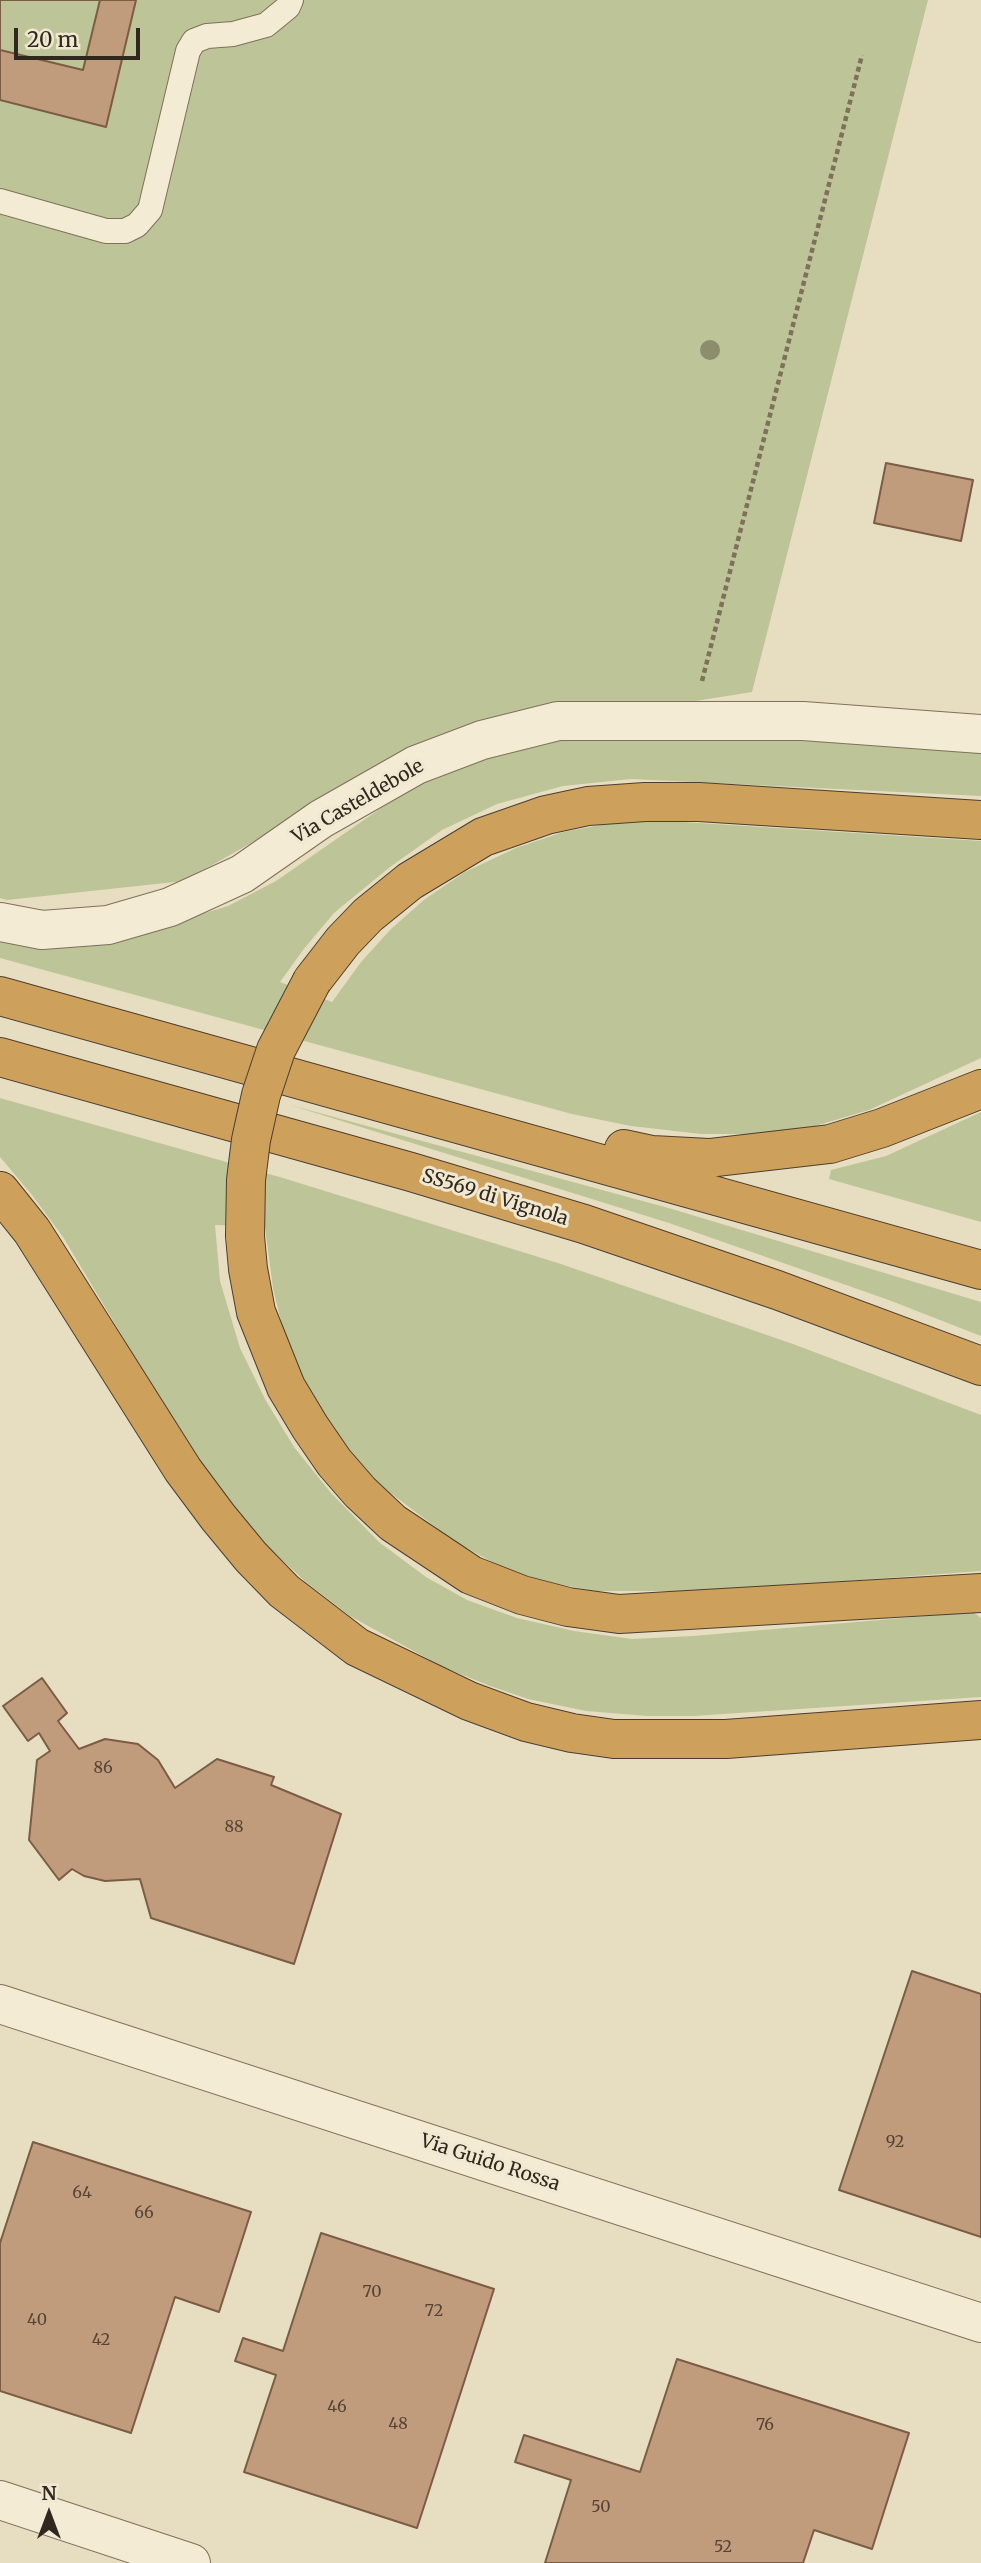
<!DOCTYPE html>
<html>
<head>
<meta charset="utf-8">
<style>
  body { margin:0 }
  #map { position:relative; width:981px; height:2563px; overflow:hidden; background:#e7dec2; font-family:Merriweather,serif }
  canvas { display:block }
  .north { position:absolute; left:14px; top:2479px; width:70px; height:70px; -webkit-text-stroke:5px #f0e8d0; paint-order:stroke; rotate:0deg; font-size:19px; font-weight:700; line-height:28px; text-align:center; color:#30271e }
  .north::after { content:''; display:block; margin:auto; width:24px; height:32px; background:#30271e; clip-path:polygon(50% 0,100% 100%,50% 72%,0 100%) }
  .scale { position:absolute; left:14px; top:28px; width:126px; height:32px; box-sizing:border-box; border:4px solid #30271e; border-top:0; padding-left:9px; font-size:21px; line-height:24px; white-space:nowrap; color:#30271e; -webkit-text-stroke:5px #f0e8d0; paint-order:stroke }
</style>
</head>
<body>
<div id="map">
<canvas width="981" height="2563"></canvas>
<div class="north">N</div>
<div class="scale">20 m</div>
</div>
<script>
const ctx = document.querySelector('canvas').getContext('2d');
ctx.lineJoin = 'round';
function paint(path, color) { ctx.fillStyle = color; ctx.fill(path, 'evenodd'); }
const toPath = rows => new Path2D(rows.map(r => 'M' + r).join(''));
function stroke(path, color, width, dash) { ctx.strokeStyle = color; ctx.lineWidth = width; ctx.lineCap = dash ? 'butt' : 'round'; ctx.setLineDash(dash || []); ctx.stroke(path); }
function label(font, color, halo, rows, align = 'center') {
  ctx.font = font + ' Merriweather,serif'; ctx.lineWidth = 6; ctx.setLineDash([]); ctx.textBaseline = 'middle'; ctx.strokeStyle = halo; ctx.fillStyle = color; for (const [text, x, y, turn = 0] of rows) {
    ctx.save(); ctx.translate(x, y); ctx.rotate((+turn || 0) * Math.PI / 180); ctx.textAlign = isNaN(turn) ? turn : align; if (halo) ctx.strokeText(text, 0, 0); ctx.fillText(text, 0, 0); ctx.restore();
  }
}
paint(toPath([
  [0,0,928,0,752,692,426,744,184,881,7,900,0,898],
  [794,737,981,749,981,796,631,779,563,786,497,804,442,830,390,867,334,913,303,950,280,982,332,1002,361,962,391,929,425,899,465,872,516,848,563,832,611,823,667,821,981,841,981,1058,869,1110,815,1126,757,1134,701,1134,631,1126,572,1114,0,958,0,936,165,925,228,906,276,881,410,788,494,754,560,739],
  [0,1098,283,1178,558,1263,793,1344,981,1415,981,1571,711,1591,595,1591,546,1582,503,1568,454,1541,376,1482,338,1436,307,1388,284,1334,273,1288,265,1227,215,1225,220,1281,240,1348,266,1401,294,1447,331,1493,379,1542,426,1577,467,1600,517,1618,574,1631,632,1639,693,1636,973,1612,981,1618,981,1697,693,1716,647,1716,586,1711,528,1699,490,1686,441,1666,350,1616,307,1583,268,1547,231,1506,196,1459,63,1237,32,1195,0,1157],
  [290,1105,672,1209,981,1302,981,1336,886,1299,669,1223],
  [981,1112,981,1222,829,1179,831,1170,886,1156]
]), '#bdc497');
const building = toPath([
  [0,0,136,0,106,127,0,100,0,0],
  [0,0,100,0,83,70,0,50,0,0],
  [886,463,973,480,961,541,874,523,886,463],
  [42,1678,67,1713,58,1721,79,1749,105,1739,138,1744,158,1760,175,1788,217,1759,274,1777,271,1785,341,1814,294,1964,151,1918,140,1879,105,1881,84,1876,72,1869,59,1880,29,1840,37,1760,50,1751,39,1733,28,1741,3,1706,42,1678],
  [912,1971,981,1994,981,2237,839,2190,912,1971],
  [33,2142,251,2212,219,2312,175,2297,131,2433,0,2391,0,2243,33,2142],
  [321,2233,494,2289,417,2528,244,2472,276,2375,235,2361,243,2338,283,2351,321,2233],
  [677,2359,909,2433,872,2549,814,2530,803,2563,545,2563,571,2480,515,2462,524,2435,640,2472,677,2359]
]);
paint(building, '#c19c7c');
stroke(building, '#7b5c44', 2);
const lane = toPath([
  [0,201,106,231,125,231,137,225,150,210,188,51,194,41,207,36,233,34,266,25,288,7,291,0]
]);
const street = toPath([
  [0,922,42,930,108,925,170,907,242,874,321,819,416,765,482,740,558,721,803,721,981,734],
  [0,2004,981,2323],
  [0,2500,191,2563]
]);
const highway = toPath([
  [312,981,343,941,368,915,410,881,483,837,546,815,588,806,645,802,699,802,981,820],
  [0,996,981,1270],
  [0,1057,411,1172,584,1224,777,1290,981,1366],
  [624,1149,652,1155,709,1158,830,1144,882,1128,981,1089],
  [0,1191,32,1231,183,1470,218,1517,251,1557,284,1591,357,1647,469,1701,526,1722,572,1733,614,1739,726,1739,981,1720],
  [245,1236,248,1269,256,1312,286,1387,310,1427,334,1462,360,1492,393,1523,471,1575,522,1595,568,1607,619,1614,981,1593]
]);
stroke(lane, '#7f705b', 26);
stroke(street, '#7f705b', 40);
stroke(highway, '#4d3e2f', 40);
stroke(toPath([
  [702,681,862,55]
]), '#7f705b', 4.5, [5, 3.5]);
stroke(lane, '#f3ebd4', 24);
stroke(street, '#f3ebd4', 38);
stroke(highway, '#cda05c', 38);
const highwayBridge = toPath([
  [245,1236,246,1180,251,1140,261,1095,276,1050,312,981]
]);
stroke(highwayBridge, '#4d3e2f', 40, []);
stroke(highwayBridge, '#cda05c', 38);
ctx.fillStyle = '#8b8d6d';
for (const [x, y] of [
  [710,350]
]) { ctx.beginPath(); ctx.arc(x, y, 10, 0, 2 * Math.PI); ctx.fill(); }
label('16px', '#544436', null, [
  ["86",103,1768],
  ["88",234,1827],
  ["92",895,2142],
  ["64",82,2193],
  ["66",144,2213],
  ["70",372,2292],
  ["72",434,2311],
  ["40",37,2320],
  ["42",101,2340],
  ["46",337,2407],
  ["48",398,2424],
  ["76",765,2425],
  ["50",601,2507],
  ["52",723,2547]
]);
label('19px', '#30271e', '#f0e8d0', [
  ["Via Casteldebole",358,802,-30],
  ["SS569 di Vignola",495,1198,17],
  ["Via Guido Rossa",490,2163,18]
]);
</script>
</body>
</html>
